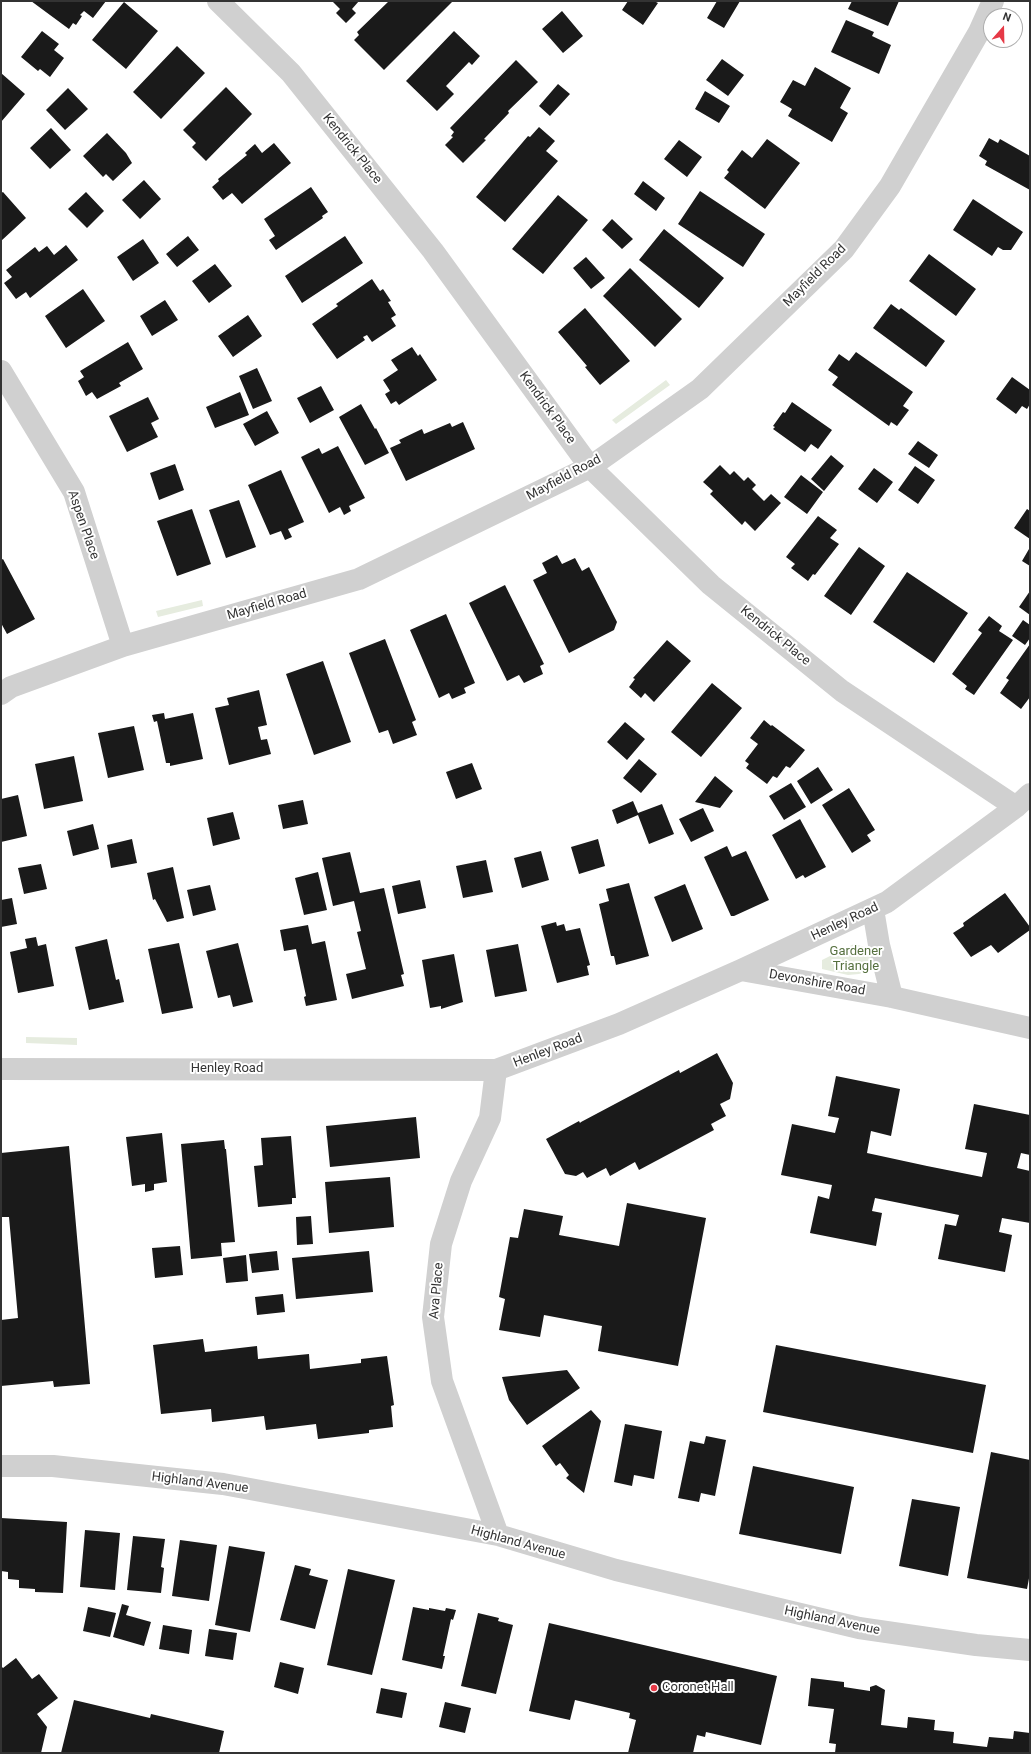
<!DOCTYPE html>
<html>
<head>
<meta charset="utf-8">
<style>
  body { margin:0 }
  #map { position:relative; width:1031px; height:1754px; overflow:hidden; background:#fff; font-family:Roboto,sans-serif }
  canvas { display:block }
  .frame { position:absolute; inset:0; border:2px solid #333; pointer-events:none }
  .north { position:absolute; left:983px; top:8px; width:40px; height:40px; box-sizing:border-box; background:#fff; border:1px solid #adadad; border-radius:50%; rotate:20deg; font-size:11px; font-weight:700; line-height:16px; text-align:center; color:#333 }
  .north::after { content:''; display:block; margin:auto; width:14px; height:18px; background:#e63946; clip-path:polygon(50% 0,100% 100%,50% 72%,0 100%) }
</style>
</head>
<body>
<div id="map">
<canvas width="1031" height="1754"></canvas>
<div class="frame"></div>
<div class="north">N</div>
</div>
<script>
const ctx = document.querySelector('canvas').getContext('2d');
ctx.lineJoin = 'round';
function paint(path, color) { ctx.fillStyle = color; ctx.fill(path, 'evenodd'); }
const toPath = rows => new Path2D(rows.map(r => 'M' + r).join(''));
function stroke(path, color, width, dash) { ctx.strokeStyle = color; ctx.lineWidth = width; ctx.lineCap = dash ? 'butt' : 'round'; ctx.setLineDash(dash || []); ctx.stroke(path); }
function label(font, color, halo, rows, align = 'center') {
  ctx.font = font + ' Roboto,sans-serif'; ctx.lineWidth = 4; ctx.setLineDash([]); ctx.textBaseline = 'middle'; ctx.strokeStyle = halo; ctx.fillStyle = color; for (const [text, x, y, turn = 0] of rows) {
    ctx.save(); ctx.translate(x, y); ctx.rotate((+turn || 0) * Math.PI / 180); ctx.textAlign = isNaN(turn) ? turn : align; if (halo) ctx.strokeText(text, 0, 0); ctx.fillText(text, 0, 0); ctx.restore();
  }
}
paint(toPath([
  [666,380,670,385,616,424,612,420],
  [202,600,203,606,158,617,156,611],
  [854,944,868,948,871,957,872,966,865,972,859,974,848,975,822,969,822,960],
  [26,1037,77,1038,77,1045,26,1043]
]), '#e6ecdf');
paint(toPath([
  [31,1,106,1,93,18,84,11,80,15,82,16,76,25,73,23,69,29],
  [332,1,359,1,352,9,356,13,346,23,336,13,340,9],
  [389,1,453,1,384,70,354,40,359,35,357,32],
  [628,1,654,1,658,3,643,25,622,10],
  [717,1,740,1,724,28,707,18],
  [852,1,899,1,888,26,848,9],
  [124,2,158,31,126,69,92,40],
  [562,11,583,36,563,53,542,29],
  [846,20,874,32,872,36,891,45,879,74,831,52],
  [42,31,59,44,54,50,64,58,50,77,40,69,38,71,21,57],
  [454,31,480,56,472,65,469,62,446,86,454,94,437,111,406,81],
  [177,46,205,73,161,119,133,92],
  [722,59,744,75,728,96,706,80],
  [516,60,538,82,508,111,509,113,484,139,486,140,463,163,445,145,453,137,451,136,454,132,450,128],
  [815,67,851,88,840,108,848,113,832,142,788,116,792,109,780,102,793,80,805,86],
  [1,73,25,94,1,122],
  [558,84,570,94,550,116,539,106],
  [226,87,252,114,206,161,192,147,196,143,183,130],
  [68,88,88,109,65,130,46,110],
  [705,91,730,106,719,123,695,109],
  [539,127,555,141,546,151,558,161,505,222,476,197,528,136,530,137],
  [51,128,71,150,50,169,30,148],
  [107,133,126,153,132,163,113,181,106,174,103,177,83,156],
  [989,138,998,143,1000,139,1030,156,1030,190,985,165,987,161,979,156],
  [767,139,800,163,765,209,724,178,729,172,727,170,742,150,752,158],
  [679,140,702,157,687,177,664,159],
  [274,143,291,163,242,204,232,193,223,200,212,187,219,181,218,179,247,155,245,153,255,144,262,153],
  [144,180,161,199,140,219,122,200],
  [643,181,665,198,656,211,634,194],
  [311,187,328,212,322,216,323,218,276,250,269,240,275,236,264,219],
  [700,191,765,234,743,267,678,224],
  [3,192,26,218,1,241,1,193],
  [86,192,104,211,87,228,68,209],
  [558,195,588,220,543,274,512,249],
  [973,199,1023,232,1011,250,1003,250,998,247,992,256,953,230],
  [612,219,633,239,622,249,602,230],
  [664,229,724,278,699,308,639,260],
  [188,236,199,250,177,267,166,254],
  [345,236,363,263,302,303,285,276],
  [143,239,159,263,133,281,117,257],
  [66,245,78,260,30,298,26,292,16,299,4,283,12,277,6,270,35,247,39,252,47,246,54,255],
  [929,254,976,289,956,316,909,281],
  [586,257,605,278,591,289,573,268],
  [215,264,232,286,209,303,192,281],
  [630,268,682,319,655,347,603,296],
  [372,279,380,291,383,289,391,301,388,302,396,315,391,318,396,326,372,342,367,335,363,337,365,340,337,359,312,324,338,306,336,304],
  [83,289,105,321,66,348,45,316],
  [165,300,178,320,152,336,140,316],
  [891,304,899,310,901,308,945,341,926,367,873,328],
  [585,308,630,361,600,385,585,367,587,366,558,332],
  [248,315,262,336,233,357,218,336],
  [128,342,143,369,119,383,121,386,97,399,92,392,86,396,78,381,84,377,80,371],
  [412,347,418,356,420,354,437,380,399,405,396,401,391,404,385,394,390,391,383,380,398,370,391,360],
  [856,352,913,392,903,406,909,410,897,426,891,422,889,426,832,385,838,377,828,370,839,354,849,361],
  [257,368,272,401,253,409,239,376],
  [1012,377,1030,390,1030,404,1027,409,1022,406,1016,414,996,399],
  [321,386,334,410,310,423,297,398],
  [240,392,249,415,215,428,206,407],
  [148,397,159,419,151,423,158,437,127,452,109,416],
  [792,402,832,430,818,449,811,444,805,452,773,429,775,427,773,426,783,412,785,413],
  [361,404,375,429,376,428,389,453,365,465,339,417],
  [267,411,279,433,255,446,243,424],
  [463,422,475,449,406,481,390,448,401,443,399,440,422,429,424,434,450,423,452,427],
  [918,441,938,455,929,468,908,454],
  [338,446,365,498,349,506,351,511,344,515,340,507,329,513,301,457,319,448,322,454],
  [831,455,844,466,824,491,811,479],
  [175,464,184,490,159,500,150,473],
  [720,465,730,475,734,471,744,481,748,477,756,485,752,489,764,501,771,494,781,503,755,531,745,521,742,525,710,494,713,491,703,482],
  [915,466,935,480,918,504,898,490],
  [874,468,893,482,877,503,858,489],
  [281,470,304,522,288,529,292,537,285,540,281,531,270,535,248,485],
  [801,475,823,492,807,514,784,497],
  [239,500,256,547,226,558,209,510],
  [192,509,211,564,177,576,157,521],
  [1027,509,1030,511,1030,539,1014,528],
  [818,516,837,530,830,538,839,544,815,575,813,574,808,581,791,568,795,564,786,557],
  [859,547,885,566,851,615,824,596],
  [1029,549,1030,550,1030,566,1022,561],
  [557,555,562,564,575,558,582,571,589,567,617,622,614,630,569,653,533,580,547,573,542,563],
  [3,559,35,619,7,634,1,623,1,560],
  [907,572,968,613,934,663,873,622],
  [505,585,544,664,540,666,543,674,524,683,519,675,507,681,469,603],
  [1030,591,1030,615,1019,607],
  [446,614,475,683,464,688,466,693,452,699,449,693,439,698,410,630],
  [989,616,1002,626,999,631,1013,640,974,695,965,689,967,686,952,674,982,633,978,630],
  [1023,620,1030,625,1030,638,1025,645,1012,636],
  [385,639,416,720,412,722,417,735,393,744,388,730,379,733,349,653],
  [667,640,691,661,654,702,645,693,641,698,629,687,635,679,633,678],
  [1030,644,1030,697,1021,709,1000,693,1009,680,1006,678],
  [323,661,351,742,314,755,286,674],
  [712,683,742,708,701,757,671,732],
  [259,690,267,725,258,727,261,740,267,739,271,754,229,765,215,708,229,705,227,698],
  [164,713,165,719,193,713,203,759,170,766,170,763,166,763,157,721,154,722,152,715],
  [764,720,771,726,772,725,805,750,790,768,786,766,777,778,773,776,767,784,746,768,749,764,745,761,758,744,750,738],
  [625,722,645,739,627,760,607,742],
  [134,726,144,770,108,778,98,733],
  [74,756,83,801,44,809,35,764],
  [639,759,657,774,641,793,623,778],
  [472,763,482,789,456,799,446,772],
  [818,767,833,790,811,804,797,781],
  [715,776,733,791,720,808,695,802],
  [791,783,806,807,784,820,769,796],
  [849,788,875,830,867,835,871,841,852,853,822,805],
  [18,795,27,836,1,842,1,799],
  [303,800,308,824,283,829,278,805],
  [633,801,638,813,662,804,674,834,649,844,638,815,617,824,612,810],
  [703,808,714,831,691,842,679,819],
  [233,812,240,839,213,846,207,818],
  [800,819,826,867,805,878,803,875,796,879,772,835],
  [93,824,99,849,73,856,67,831],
  [132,839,137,863,111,868,107,845],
  [598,839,605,866,579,874,571,847],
  [727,846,732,857,746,851,769,900,734,916,731,916,704,857],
  [541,851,549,880,522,888,514,858],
  [350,852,360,893,384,888,404,974,401,975,404,986,352,999,346,974,366,969,357,932,361,931,354,901,333,906,322,858],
  [486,860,493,892,463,898,456,866],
  [41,864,47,889,24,894,18,868],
  [173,867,184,918,167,922,155,899,153,900,147,873],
  [318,872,327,910,304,915,295,878],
  [420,880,426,908,398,914,392,886],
  [629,883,649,956,616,965,614,956,611,956,599,904,609,901,606,889],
  [685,884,703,929,672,942,654,897],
  [210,885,216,910,193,916,187,890],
  [1005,893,1030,927,1030,930,998,953,991,945,971,957,953,933,964,926,963,923],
  [12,898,17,924,1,927,1,900],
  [556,922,557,926,564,924,566,931,580,928,590,965,587,966,589,975,557,983,541,926],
  [308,925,312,944,325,941,337,1000,306,1006,304,997,306,996,296,949,284,951,280,930],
  [36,937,38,946,46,944,54,986,18,993,10,952,27,948,25,939],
  [107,939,116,980,119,979,124,1002,89,1010,75,947],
  [179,943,193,1008,162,1014,148,949],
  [238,943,253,1002,233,1007,230,995,218,998,206,951],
  [518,944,527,991,495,997,486,950],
  [454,954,463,1002,441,1009,441,1006,430,1008,422,960],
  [717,1053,733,1083,730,1099,720,1104,726,1116,711,1124,714,1130,639,1170,635,1162,610,1176,606,1168,587,1178,583,1172,576,1176,565,1174,546,1139,579,1121,580,1123,581,1122,679,1070,680,1073],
  [836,1076,900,1089,891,1136,871,1131,867,1153,927,1166,982,1177,987,1153,965,1149,974,1104,1030,1115,1030,1155,1021,1153,1017,1168,1030,1171,1030,1223,1002,1218,999,1232,1012,1235,1005,1272,938,1259,945,1224,956,1226,959,1215,875,1198,872,1211,882,1213,876,1246,810,1233,818,1196,829,1199,832,1185,781,1175,792,1124,835,1133,839,1118,828,1116],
  [416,1117,420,1158,330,1167,326,1126],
  [162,1133,167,1182,154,1184,154,1190,145,1192,145,1184,132,1186,126,1137],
  [291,1136,296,1198,292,1198,292,1204,258,1207,254,1166,263,1165,261,1138],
  [224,1140,225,1149,226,1149,235,1242,221,1243,222,1256,191,1259,181,1144],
  [69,1146,90,1384,54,1387,53,1381,1,1386,1,1320,18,1318,9,1217,1,1217,1,1153],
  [390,1177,394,1227,329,1233,325,1182],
  [627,1203,706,1218,678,1366,598,1351,602,1326,544,1315,540,1337,499,1330,505,1299,499,1297,510,1237,518,1238,524,1209,563,1216,559,1235,619,1246],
  [311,1216,313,1244,297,1245,296,1217],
  [180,1246,183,1275,155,1278,152,1248],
  [277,1251,279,1270,252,1273,249,1254],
  [369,1251,373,1292,296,1299,292,1258],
  [246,1255,248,1281,226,1283,223,1258],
  [283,1294,285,1312,257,1315,255,1297],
  [203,1339,205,1352,257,1346,258,1359,309,1354,310,1369,361,1363,361,1359,387,1356,394,1405,391,1406,393,1427,369,1430,369,1433,318,1439,316,1424,266,1430,264,1416,212,1422,211,1409,161,1414,153,1345],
  [776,1345,986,1385,973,1453,763,1412],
  [567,1370,580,1388,527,1425,509,1400,502,1377],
  [591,1410,601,1421,584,1493,566,1478,569,1475,560,1463,556,1466,542,1446],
  [625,1424,662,1431,654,1479,634,1475,632,1486,614,1482],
  [706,1436,726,1440,715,1496,701,1493,699,1502,678,1498,690,1441,704,1444],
  [991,1452,1030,1460,1030,1573,1027,1589,967,1578],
  [753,1466,854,1487,841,1554,739,1534],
  [912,1499,960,1507,948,1576,899,1566],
  [1,1518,67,1522,63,1593,35,1592,35,1589,19,1588,19,1580,8,1579,8,1572,1,1571],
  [85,1530,120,1533,115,1590,80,1587],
  [133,1536,165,1539,161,1567,164,1568,161,1593,127,1590],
  [180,1540,217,1545,209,1601,172,1596],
  [229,1546,265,1552,250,1632,215,1625],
  [295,1565,311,1569,309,1575,328,1580,315,1629,280,1620],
  [348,1569,395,1580,372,1675,327,1665],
  [122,1604,129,1606,126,1615,151,1622,144,1646,113,1637],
  [88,1607,116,1613,110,1637,83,1631],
  [413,1607,429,1610,429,1608,445,1611,446,1608,456,1610,453,1620,451,1619,443,1656,445,1656,442,1669,402,1660],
  [478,1613,499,1618,498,1621,513,1625,496,1694,461,1686],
  [549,1623,777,1676,761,1745,706,1732,705,1737,697,1735,693,1753,628,1753,636,1720,629,1718,630,1713,575,1700,570,1720,529,1711],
  [163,1625,192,1630,189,1654,159,1649],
  [209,1629,237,1633,233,1660,205,1656],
  [16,1658,32,1679,39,1674,58,1698,37,1714,47,1727,41,1753,1,1753,1,1666,3,1668],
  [280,1662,304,1668,298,1694,274,1687],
  [811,1678,844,1682,844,1687,870,1691,870,1687,876,1685,885,1690,881,1725,907,1728,908,1717,935,1720,934,1730,954,1732,953,1743,987,1747,989,1737,1013,1739,1014,1731,1030,1733,1030,1753,835,1753,836,1744,829,1743,834,1709,808,1706],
  [381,1688,407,1693,402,1718,376,1713],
  [74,1700,150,1718,151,1714,224,1731,219,1753,61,1753],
  [445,1702,471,1708,465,1733,439,1727]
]), '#1a1a1a');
stroke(toPath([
  [218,1,291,73,433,251,590,467,711,585,842,691,1016,807],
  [1,371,74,492,123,646],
  [1,694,11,687,123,646,359,579,590,467,700,389,844,249,890,186,979,32,993,1],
  [873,909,879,945,892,997],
  [741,970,892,997,1030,1028],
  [1,1069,496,1070,619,1024,741,970,887,902,1016,807,1030,794],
  [496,1070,490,1118,461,1181,441,1244,433,1317,442,1381,498,1535],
  [1,1466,53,1466,223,1484,498,1535,616,1570,859,1628,976,1645,1030,1650]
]), '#d0d0d0', 22);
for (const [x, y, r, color] of [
  [654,1688,4,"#e63946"]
]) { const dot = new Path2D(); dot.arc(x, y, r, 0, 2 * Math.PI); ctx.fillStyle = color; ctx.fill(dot); stroke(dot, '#fff', 1.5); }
label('13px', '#333', '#fff', [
  ["Kendrick Place",352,149,51],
  ["Mayfield Road",815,276,-45],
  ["Kendrick Place",547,408,54],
  ["Mayfield Road",564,478,-28],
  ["Aspen Place",83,525,71],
  ["Mayfield Road",267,605,-16],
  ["Kendrick Place",775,636,39],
  ["Henley Road",845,922,-25],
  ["Devonshire Road",817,983,10],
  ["Henley Road",548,1051,-21],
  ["Henley Road",227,1069],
  ["Ava Place",437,1291,-85],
  ["Highland Avenue",200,1483,7],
  ["Highland Avenue",518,1543,15],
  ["Highland Avenue",832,1621,12]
]);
label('13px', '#56703f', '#fff', [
  ["Gardener",856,952],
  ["Triangle",856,967]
]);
label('13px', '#333', '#fff', [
  ["Coronet Hall",662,1688]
], 'left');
</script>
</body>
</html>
